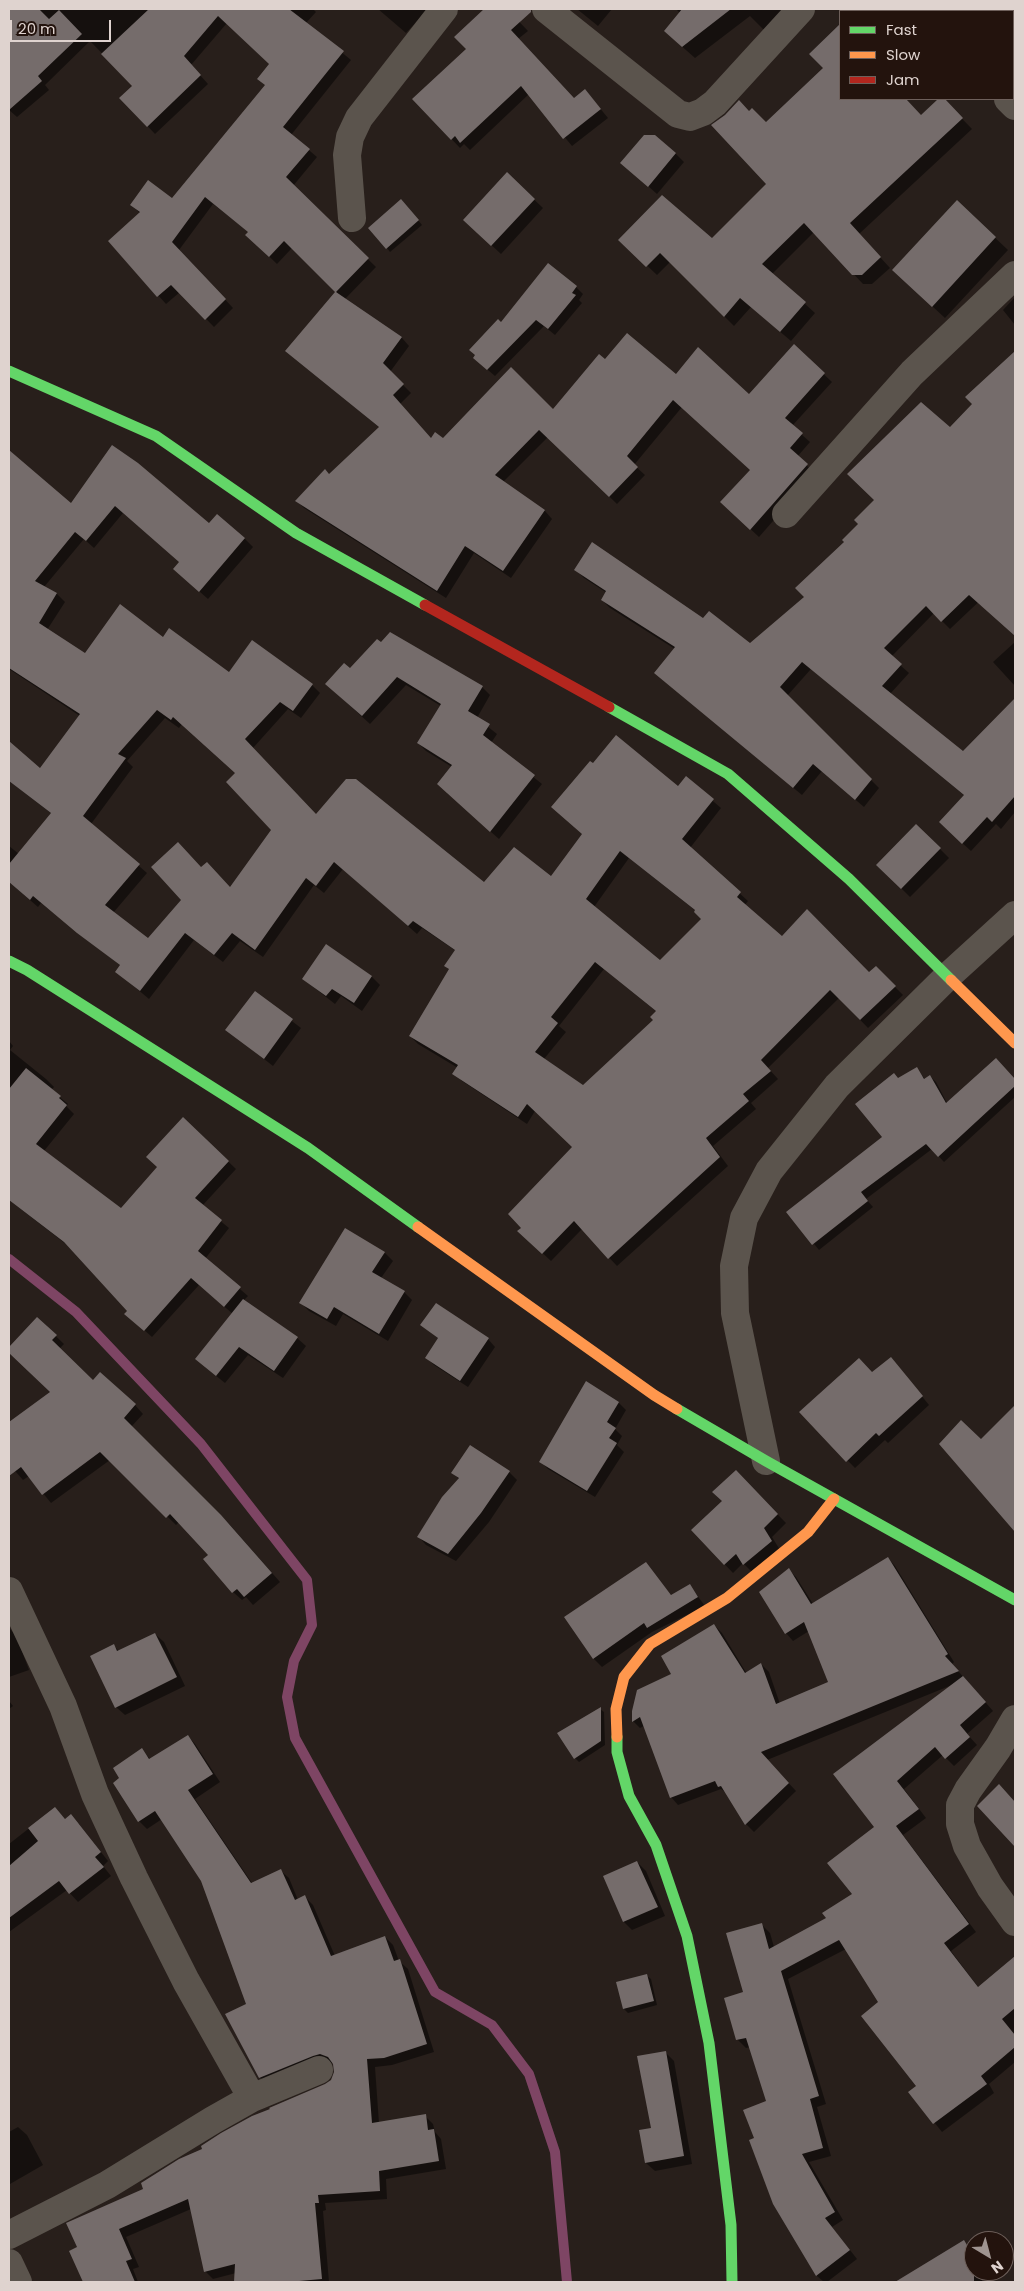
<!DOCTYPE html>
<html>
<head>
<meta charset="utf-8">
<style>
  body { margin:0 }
  #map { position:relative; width:1024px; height:2291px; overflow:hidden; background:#281f1b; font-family:Poppins,sans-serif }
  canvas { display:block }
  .frame { position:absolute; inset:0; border:10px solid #dfd3cf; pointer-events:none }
  .legend { position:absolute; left:839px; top:10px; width:175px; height:90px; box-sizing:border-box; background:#23130d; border:1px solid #6e605b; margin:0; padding:6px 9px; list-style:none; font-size:15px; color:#dfd3cf }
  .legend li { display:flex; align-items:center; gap:10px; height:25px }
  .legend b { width:25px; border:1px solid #6e605b }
  .north { position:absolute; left:964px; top:2231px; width:50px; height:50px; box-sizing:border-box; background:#23130d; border:1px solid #6e605b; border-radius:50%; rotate:143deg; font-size:14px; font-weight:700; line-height:20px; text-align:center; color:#dfd3cf }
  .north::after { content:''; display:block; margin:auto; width:18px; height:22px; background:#9f9490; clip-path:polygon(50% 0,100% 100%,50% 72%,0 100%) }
  .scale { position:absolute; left:10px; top:20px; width:101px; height:22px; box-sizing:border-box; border:2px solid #dfd3cf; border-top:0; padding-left:6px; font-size:15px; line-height:18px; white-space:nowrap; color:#dfd3cf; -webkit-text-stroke:4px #23130d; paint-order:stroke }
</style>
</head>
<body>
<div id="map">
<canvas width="1024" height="2291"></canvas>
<div class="frame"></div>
<ul class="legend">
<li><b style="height:6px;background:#63d668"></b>Fast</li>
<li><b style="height:6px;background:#ff974d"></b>Slow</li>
<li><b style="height:6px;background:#b3261e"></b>Jam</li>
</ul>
<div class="north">N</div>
<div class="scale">20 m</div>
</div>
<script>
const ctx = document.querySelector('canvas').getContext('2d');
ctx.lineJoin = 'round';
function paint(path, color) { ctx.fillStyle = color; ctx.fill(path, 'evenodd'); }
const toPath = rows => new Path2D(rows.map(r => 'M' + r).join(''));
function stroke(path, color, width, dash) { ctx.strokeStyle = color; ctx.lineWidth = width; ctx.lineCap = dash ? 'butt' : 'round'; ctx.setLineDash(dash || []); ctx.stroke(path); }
paint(toPath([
  [9,9,313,9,316,12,306,23,351,60,291,135,317,157,293,186,376,267,345,299,402,338,409,346,390,372,411,393,400,404,431,439,443,440,553,411,605,361,676,375,749,396,794,346,832,382,792,426,810,442,797,457,815,473,759,537,730,510,752,470,682,407,634,465,645,475,617,504,548,437,503,482,545,511,552,519,511,578,474,553,446,598,304,508,296,500,329,475,380,428,287,351,337,292,292,248,277,264,247,235,249,232,213,204,179,250,233,308,214,327,180,292,166,304,109,241,140,213,131,205,172,200,266,86,270,64,227,23,191,65,208,84,155,134,121,98,134,86,90,41,45,85,49,90,17,117,9,110,9,65,26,50,9,32],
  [378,9,428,9,406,33],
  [485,9,507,9,528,31,518,39,574,99,585,90,608,118,572,146,529,94,470,150,464,144,460,148,414,99,468,49,456,37],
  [577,9,612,9,598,26],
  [676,9,793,9,770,36,750,16,695,58,678,43,680,13],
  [837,29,840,32,840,99,904,99,921,116,940,99,943,99,972,129,859,234,890,268,872,284,863,284,814,232,772,274,815,313,791,341,751,307,734,326,670,262,657,275,620,240,712,240,768,184,750,112,766,124,825,68],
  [675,153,684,162,657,194,622,163],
  [507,174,543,208,501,254,473,228],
  [957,202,1008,250,945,318,906,282],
  [405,204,422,225,390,252,387,248],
  [576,287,583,294,579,300,582,303,555,335,544,326,495,376,481,364,501,324],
  [1015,297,1015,325,1003,310],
  [1003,364,1015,377,1015,602,981,585,988,593,950,629,934,613,891,657,909,673,890,694,963,752,991,724,1015,747,1015,812,1001,829,996,824,971,851,948,830,965,796,811,669,787,696,879,788,864,807,822,771,802,795,663,680,675,649,610,608,602,600,607,593,584,578,576,570,704,620,750,645,805,597,822,567,974,404],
  [113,446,210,524,245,539,253,547,208,599,174,569,180,562,123,513,94,548,84,539,44,587,57,594,65,602,47,630,86,655,163,638,229,673,312,685,320,693,301,718,288,709,253,748,317,816,484,884,552,878,678,788,686,778,721,808,690,848,748,901,744,906,782,938,869,974,876,968,903,995,868,1028,839,998,768,1068,778,1079,751,1103,756,1109,713,1146,728,1166,617,1266,582,1229,551,1261,519,1231,523,1228,574,1147,535,1111,527,1124,462,1081,454,1073,458,1068,418,1044,410,1036,450,970,446,966,456,951,422,928,417,934,343,869,324,893,314,885,263,957,240,941,223,962,194,940,149,999,117,972,121,966,41,903,38,907,9,882,9,846,19,854,52,814,9,781,9,744,40,770,80,716,9,669,9,451,71,505],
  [165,718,179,728,182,724,237,774,273,830,231,889,201,868,182,899,148,940,113,913,147,873,91,824,133,767,127,761],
  [629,858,696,911,703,919,660,962,594,907],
  [604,969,657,1012,655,1020,583,1086,544,1059,566,1032,559,1026],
  [1015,642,1015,686,993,662],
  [350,670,482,687,490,695,477,718,497,734,491,743,542,784,499,839,447,793,452,767,426,751,418,743,441,706,406,685,370,724,335,692],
  [916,825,949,858,910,897,878,865],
  [326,946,372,977,380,985,362,1011,341,996,335,1004,303,979],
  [255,993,301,1028,273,1066,227,1030],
  [9,1041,13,1046,10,1050,46,1079,54,1087,51,1090,68,1104,66,1106,74,1114,44,1151,121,1210,158,1168,183,1118,236,1169,202,1206,229,1228,205,1259,248,1296,243,1301,297,1338,306,1346,283,1378,248,1355,225,1383,205,1367,233,1314,199,1285,152,1337,134,1321,128,1311,71,1248,9,1200],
  [996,1060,1015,1080,1015,1097,944,1162,932,1149,866,1199,873,1207,819,1250,788,1212,884,1138,898,1079,917,1069,925,1079,930,1076,936,1082,947,1103],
  [385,1253,393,1261,381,1278,404,1292,412,1300,388,1341,343,1314,336,1326,309,1311,301,1303],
  [37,1318,64,1344,59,1349,93,1382,135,1405,143,1414,131,1427,230,1525,280,1582,253,1605,246,1597,242,1600,233,1592,210,1556,179,1522,176,1525,110,1460,51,1503,29,1476,23,1480,9,1464,9,1424,51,1393,9,1351,9,1348],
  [422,1325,488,1339,495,1347,468,1387,434,1365,427,1358,439,1339],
  [891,1358,929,1405,888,1443,885,1440,855,1468,800,1412,872,1373],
  [619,1403,626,1410,615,1429,622,1436,617,1445,624,1452,595,1497,548,1469,540,1461],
  [1015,1407,1015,1530,941,1444,981,1441],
  [509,1472,517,1480,489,1522,456,1561,426,1545,418,1536,459,1479,453,1473],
  [736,1472,786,1523,772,1537,780,1550,752,1572,743,1563,733,1573,692,1530,723,1501],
  [888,1558,895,1566,954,1662,952,1664,993,1711,967,1734,977,1745,954,1766,943,1755,904,1789,926,1818,903,1835,976,1932,951,1951,979,1988,1015,1958,1015,2062,989,2084,994,2093,942,2132,910,2092,918,2086,880,2002,846,1949,788,1979,826,2104,817,2107,831,2156,809,2162,843,2220,832,2227,857,2259,827,2282,824,2282,817,2276,774,2204,756,2139,767,2102,750,2047,746,2048,738,2040,726,1999,745,1993,761,1924,770,1933,774,1947,827,1919,854,1895,876,1827,835,1774,952,1685,767,1760,796,1791,754,1832,746,1824,728,1794,721,1789,678,1805,671,1797,644,1726,640,1728,633,1721,714,1625,722,1633,747,1674,761,1664,769,1672,780,1704,830,1683,809,1631,793,1641,786,1633,789,1570,796,1577,813,1604],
  [645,1564,672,1596,690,1586,705,1606,652,1632,602,1667,594,1659,566,1618],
  [9,1628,16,1635,29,1670,9,1677],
  [155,1634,164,1642,185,1686,125,1715,116,1707,114,1646,120,1652],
  [9,1701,13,1706,9,1709],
  [600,1709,604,1712,605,1745,579,1762,575,1758],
  [188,1736,195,1744,220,1782,195,1799,252,1883,281,1871,289,1878,298,1900,305,1897,313,1905,335,1956,385,1937,393,1945,399,1961,408,1969,434,2052,392,2065,375,2067,379,2123,425,2116,433,2124,435,2132,441,2139,446,2169,386,2179,387,2199,325,2203,326,2210,323,2211,329,2282,236,2282,236,2273,213,2279,205,2271,191,2209,126,2237,139,2267,133,2269,138,2282,85,2282,71,2252,78,2248,145,2190,204,2150,326,2085,333,2080,336,2072,335,2064,329,2062,268,2085,260,2077,248,2004,202,1881,162,1819,147,1829,139,1821,114,1783,121,1778,142,1750,151,1760],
  [55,1808,66,1820,79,1824,108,1861,103,1866,111,1876,78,1902,67,1890,9,1932,9,1844],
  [637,1862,646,1871,665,1916,632,1930,624,1922,604,1876],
  [647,1976,651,1979,657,2005,628,2013,624,2009],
  [666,2053,674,2061,692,2164,655,2171,646,2163],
  [18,2127,27,2135,43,2165,10,2184,9,2132],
  [964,2242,974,2254,974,2271,984,2271,979,2275,983,2282,930,2282,921,2268]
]), '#0007');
stroke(toPath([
  [9,1259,76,1312,201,1444,307,1580,312,1625,294,1661,287,1697,295,1738,435,1992,492,2025,529,2074,555,2152,567,2282]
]), '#7e4564', 10);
paint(toPath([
  [9,9,39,9,49,19,59,10,82,34,38,76,42,81,9,110],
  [149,9,289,9,344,51,283,127,310,149,286,177,369,258,336,292,402,337,383,363,404,384,393,395,431,438,435,432,443,438,511,367,553,409,599,354,605,359,627,333,676,374,698,347,749,394,794,344,825,373,785,418,803,433,790,448,808,464,750,530,720,502,750,470,673,400,627,456,638,467,609,497,539,430,495,475,545,510,503,571,465,546,437,591,295,501,325,469,329,474,379,427,285,351,335,292,284,241,269,257,245,235,248,232,205,197,172,242,226,299,205,320,171,285,157,297,108,241,140,212,130,205,148,180,172,198,265,85,257,79,269,64,218,16,184,56,201,75,147,127,119,98,132,86,101,54],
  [484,9,531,9,531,12,511,30,574,98,585,89,601,109,563,139,521,86,460,143,455,136,451,140,412,99,466,49,454,37],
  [682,9,731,9,682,47,664,31],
  [840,24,840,99,906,99,921,115,938,99,945,99,963,118,850,223,881,257,862,275,852,275,804,223,762,264,806,302,780,332,740,298,724,317,660,253,646,267,618,240,662,195,712,238,766,184,711,125,725,115,739,100,749,111,752,108,766,122,823,68,809,54],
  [644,135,655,135,676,153,648,187,620,163],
  [507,172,535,199,491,246,463,220],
  [401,199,419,220,386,249,368,228],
  [957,200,996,237,932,307,892,270],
  [548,263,577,286,572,293,576,295,548,329,536,320,487,370,473,358,475,355,469,350,498,319,501,322],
  [1015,351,1015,636,969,595,941,622,926,606,884,648,902,664,882,686,963,751,1015,698,1015,796,992,822,987,817,962,844,939,822,964,795,802,662,780,687,872,779,855,800,813,764,793,788,654,673,675,647,601,600,606,591,574,570,592,542,703,618,709,611,750,643,804,597,795,588,844,542,842,540,858,524,854,520,874,500,847,474,921,402,950,427,972,404,965,397],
  [112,445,138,463,209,523,217,514,245,538,199,592,173,569,179,562,115,506,86,541,75,532,35,581,57,593,39,623,85,653,120,604,163,637,169,628,229,672,252,640,313,684,293,711,280,702,245,739,316,814,346,779,356,779,484,882,514,847,551,876,582,834,551,807,590,761,593,763,616,735,678,786,686,776,714,799,682,839,741,892,737,897,782,936,807,909,869,972,876,966,896,986,860,1020,830,990,761,1060,771,1071,743,1094,749,1101,706,1138,720,1157,608,1259,574,1221,542,1254,517,1231,521,1228,508,1214,572,1147,527,1104,518,1117,452,1074,458,1065,409,1036,449,969,444,966,455,950,413,921,408,926,334,862,316,886,306,878,255,950,232,933,214,955,185,933,140,991,115,972,120,965,77,933,33,896,30,900,9,882,9,864,51,813,9,781,9,741,40,768,80,714,9,668,9,450,71,503],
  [157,710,171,720,173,717,235,773,226,782,271,830,230,887,207,862,201,867,178,842,151,867,181,900,148,938,105,905,140,864,83,816,126,758,118,754],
  [620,851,695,910,694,912,701,919,660,960,586,899],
  [595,962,656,1011,650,1017,653,1020,583,1085,535,1052,558,1023,551,1017],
  [390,632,483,686,468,711,490,724,483,735,535,775,490,832,437,784,452,765,417,743,441,704,397,677,362,716,325,684,344,663,350,668,377,639,381,642],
  [916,824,941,848,901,889,876,865],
  [326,944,372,976,354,1003,332,989,326,996,302,979],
  [255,991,293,1019,264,1059,225,1030],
  [996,1058,1015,1079,1015,1086,938,1157,926,1144,861,1192,868,1201,812,1245,786,1212,882,1137,855,1104,894,1073,898,1078,917,1067,924,1079,930,1075,946,1103],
  [26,1068,61,1096,59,1098,67,1105,36,1144,121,1208,157,1167,146,1157,183,1117,229,1161,195,1198,222,1220,198,1251,241,1287,224,1307,191,1278,144,1331,124,1314,127,1311,64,1242,9,1200,9,1089],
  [345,1228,385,1252,372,1272,405,1291,379,1334,334,1307,327,1319,299,1303],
  [243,1299,298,1337,274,1371,239,1347,216,1376,195,1359],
  [436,1303,489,1338,460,1381,425,1358,438,1338,420,1325],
  [37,1317,57,1335,52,1340,93,1380,100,1372,136,1404,124,1418,221,1515,272,1573,244,1597,237,1589,232,1593,203,1559,208,1555,170,1514,166,1518,100,1452,42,1495,21,1467,9,1476,9,1422,50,1392,9,1353,9,1347],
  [891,1357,923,1396,879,1436,876,1433,846,1462,799,1412,859,1358,872,1372],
  [586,1381,619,1402,607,1422,616,1428,609,1438,617,1443,587,1491,539,1462],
  [1015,1405,1015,1532,939,1444,961,1420,981,1439],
  [470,1445,510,1471,481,1513,448,1554,417,1537,442,1497,459,1478,451,1473],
  [736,1470,778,1514,764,1528,772,1541,743,1565,736,1554,724,1565,691,1530,722,1501,712,1492],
  [888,1557,948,1654,945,1656,959,1671,761,1752,789,1783,745,1825,721,1786,718,1787,715,1781,670,1798,640,1717,632,1722,632,1711,637,1690,671,1674,661,1656,714,1624,745,1673,761,1663,776,1704,828,1682,804,1622,785,1634,759,1592,789,1568,811,1604],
  [646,1562,671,1595,690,1584,698,1597,647,1628,644,1623,593,1659,564,1617],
  [155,1633,177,1677,115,1708,90,1656,114,1644,117,1651],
  [963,1676,986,1702,960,1725,970,1737,945,1759,935,1747,897,1781,919,1809,896,1826,969,1924,944,1943,978,1987,1015,1956,1015,2008,1002,2019,1015,2035,1015,2047,981,2076,987,2084,933,2124,908,2092,916,2086,861,2016,878,2002,839,1940,781,1971,819,2096,810,2099,823,2148,802,2154,835,2212,825,2218,850,2250,816,2276,773,2204,749,2140,754,2138,743,2110,766,2101,746,2038,736,2040,724,1998,743,1992,726,1933,762,1923,769,1949,826,1918,822,1913,852,1894,827,1863,874,1827,833,1774],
  [601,1707,601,1741,574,1759,557,1733],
  [188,1735,213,1774,188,1790,251,1883,281,1869,295,1900,305,1895,331,1956,385,1936,394,1961,400,1959,427,2044,384,2058,367,2059,372,2123,426,2114,428,2130,434,2129,439,2161,379,2171,380,2191,318,2195,319,2203,315,2203,322,2279,288,2282,234,2282,235,2264,204,2272,188,2199,119,2229,132,2259,126,2261,135,2282,83,2282,69,2251,77,2247,66,2223,143,2189,141,2183,179,2159,202,2149,201,2146,221,2133,252,2116,270,2109,269,2108,325,2084,331,2080,334,2072,333,2064,328,2057,320,2054,313,2056,259,2078,225,2014,246,2004,201,1881,155,1811,138,1822,113,1783,119,1778,113,1768,142,1748,149,1759],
  [999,1784,1015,1802,1015,1847,977,1806],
  [55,1807,65,1819,71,1814,101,1852,95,1857,104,1867,69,1894,59,1881,9,1918,9,1866,38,1841,28,1828],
  [637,1861,658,1907,623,1922,603,1876],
  [647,1974,654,2001,623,2009,616,1982],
  [666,2051,684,2156,645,2163,639,2130,651,2128,637,2056],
  [964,2240,974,2257,974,2282,895,2282]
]), '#756c6b');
stroke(toPath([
  [546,9,678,114,690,117,703,112,715,103,801,9],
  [925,9,927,11],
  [1008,99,1015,106],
  [352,218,347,155,350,137,359,118,444,9],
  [786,514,912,373,1015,275],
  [766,1461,735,1313,734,1266,744,1218,769,1171,837,1086,947,977,1015,915],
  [9,1591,63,1706,95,1794,134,1878,186,1981,252,2098],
  [1015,1719,998,1748,968,1790,960,1805,960,1824,967,1846,990,1887,1015,1922],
  [9,2235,107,2185,213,2120,252,2098,319,2070],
  [9,2263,18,2282]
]), '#5b544d', 28);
stroke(toPath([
  [9,371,156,436,296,533,425,605],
  [609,707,728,774,849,879,951,980],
  [9,961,27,970,308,1148,418,1227],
  [677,1409,766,1461,1015,1600],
  [617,1737,617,1752,629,1796,656,1845,687,1936,709,2043,731,2225,732,2282]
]), '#63d668', 11);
stroke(toPath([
  [951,980,1015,1043],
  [418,1227,654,1395,677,1409],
  [617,1737,616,1709,624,1677,650,1644,727,1598,808,1532,834,1499]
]), '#ff974d', 11);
stroke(toPath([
  [425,605,609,707]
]), '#b3261e', 11);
</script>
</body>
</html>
